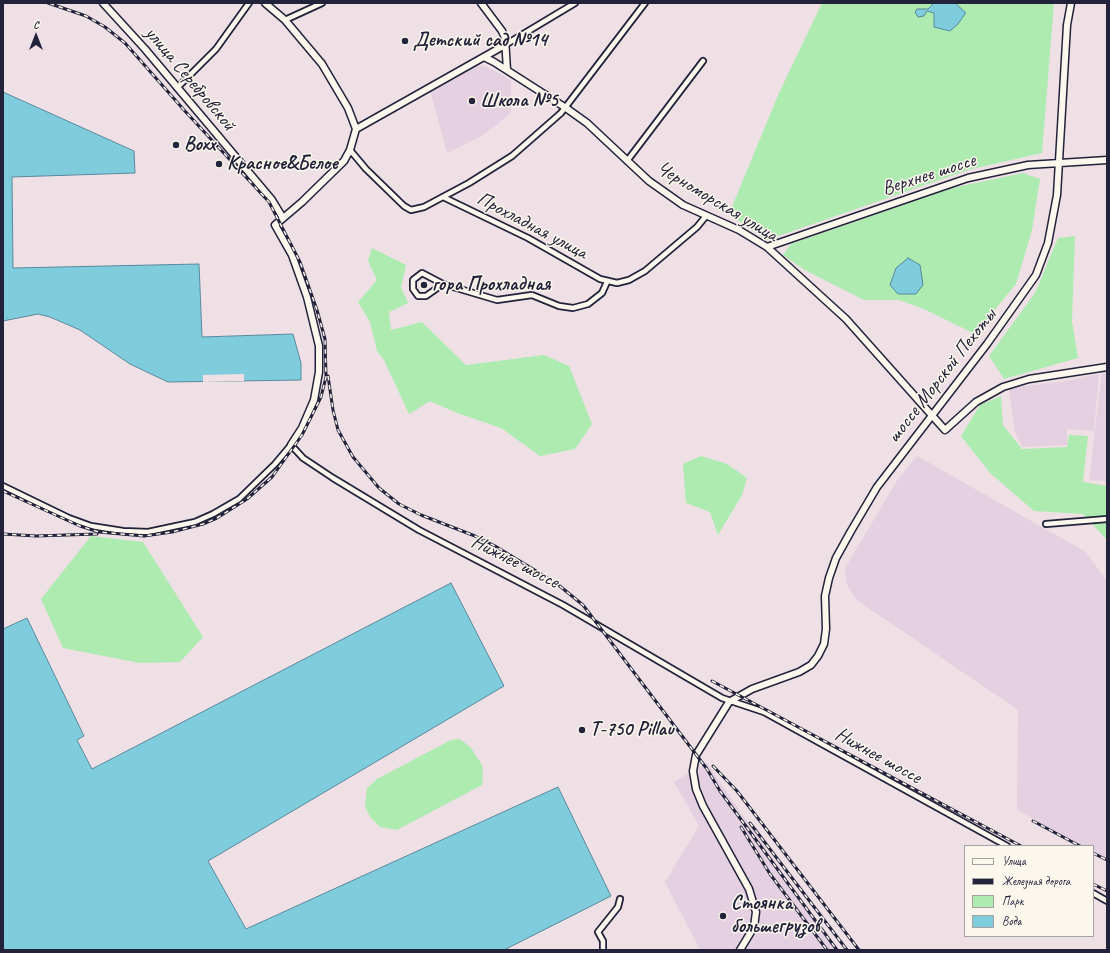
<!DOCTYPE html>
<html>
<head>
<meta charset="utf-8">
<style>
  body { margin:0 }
  #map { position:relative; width:1110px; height:953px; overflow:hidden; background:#eee0e5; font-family:Caveat,sans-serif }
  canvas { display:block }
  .frame { position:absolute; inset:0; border:4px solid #22223b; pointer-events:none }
  .legend { position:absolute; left:964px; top:845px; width:130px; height:92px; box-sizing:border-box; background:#fbf7ec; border:1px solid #a4a2a5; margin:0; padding:5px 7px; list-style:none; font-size:12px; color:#22223b }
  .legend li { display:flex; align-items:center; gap:8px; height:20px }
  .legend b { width:20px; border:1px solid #a4a2a5 }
  .north { position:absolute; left:16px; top:16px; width:40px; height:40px; -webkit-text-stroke:3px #fbf7ec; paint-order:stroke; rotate:0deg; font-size:11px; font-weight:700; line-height:16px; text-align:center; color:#22223b }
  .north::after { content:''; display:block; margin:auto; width:14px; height:18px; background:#22223b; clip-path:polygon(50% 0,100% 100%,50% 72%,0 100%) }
</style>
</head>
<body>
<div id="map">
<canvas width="1110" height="953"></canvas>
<div class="frame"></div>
<ul class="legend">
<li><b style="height:5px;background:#fbf7ec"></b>Улица</li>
<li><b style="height:5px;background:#22223b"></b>Железная дорога</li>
<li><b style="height:11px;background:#adebb1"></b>Парк</li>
<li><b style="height:11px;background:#7fccdd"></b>Вода</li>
</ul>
<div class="north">С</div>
</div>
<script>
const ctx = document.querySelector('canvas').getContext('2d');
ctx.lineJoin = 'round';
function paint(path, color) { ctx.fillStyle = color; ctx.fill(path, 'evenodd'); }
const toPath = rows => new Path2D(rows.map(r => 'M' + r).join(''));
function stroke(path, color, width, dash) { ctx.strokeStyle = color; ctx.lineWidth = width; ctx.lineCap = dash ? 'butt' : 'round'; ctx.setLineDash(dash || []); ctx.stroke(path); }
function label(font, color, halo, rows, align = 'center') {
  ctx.font = font + ' Caveat,sans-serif'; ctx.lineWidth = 3; ctx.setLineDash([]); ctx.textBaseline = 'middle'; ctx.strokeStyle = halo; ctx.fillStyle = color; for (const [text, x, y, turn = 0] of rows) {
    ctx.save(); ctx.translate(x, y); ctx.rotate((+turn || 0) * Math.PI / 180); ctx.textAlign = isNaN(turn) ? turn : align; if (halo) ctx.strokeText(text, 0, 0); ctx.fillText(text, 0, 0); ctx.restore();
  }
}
paint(toPath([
  [473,66,485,66,511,80,511,112,497,125,481,136,447,153,430,90],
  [1102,372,1107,372,1107,481,1089,480],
  [1099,374,1094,431,1067,429,1067,445,1022,447,1015,432,1009,388,1061,382],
  [917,456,1086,552,1107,581,1107,859,1093,852,1093,846,1083,846,1017,810,1018,710,857,600,847,585,845,568,898,479],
  [707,763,836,950,700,950,665,882,699,826,674,782]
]), '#e4d0e0');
paint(toPath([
  [822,3,1054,3,1042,153,968,170,767,240,729,214,779,93],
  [1023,173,1040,179,1032,230,1016,284,975,334,924,309,899,300,864,300,803,269,783,255,791,244,952,188],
  [1075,236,1072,321,1078,358,1004,379,989,356,1035,293,1058,238],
  [372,248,406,265,401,287,408,303,389,312,391,330,422,322,466,365,544,355,569,366,592,424,575,449,540,456,501,428,457,413,430,401,409,414,384,360,377,351,370,322,358,302,377,280,368,261],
  [1001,396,1003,425,1022,449,1067,447,1069,435,1088,436,1083,482,1107,486,1107,540,1083,514,1034,511,990,473,961,436,980,405],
  [701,456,727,464,747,478,742,495,718,535,710,512,686,503,683,464],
  [91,536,143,542,203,637,180,662,140,663,63,648,41,599],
  [460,739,471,748,482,765,483,774,482,785,397,830,380,827,370,817,365,806,367,788,377,779,451,740]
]), '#adebb1');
const water = toPath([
  [934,3,955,3,965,12,965,14,958,24,950,31,934,27,934,13,927,11,924,16,918,17,915,12,917,9,928,9,934,3],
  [3,92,134,151,135,173,12,177,13,268,199,264,202,337,293,334,301,363,301,380,168,382,130,364,80,330,50,317,38,314,3,321,3,92],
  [908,258,920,265,923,285,916,294,898,294,890,285,896,268,908,258],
  [451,583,504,686,208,861,246,929,558,787,611,896,504,950,3,950,3,629,27,618,84,736,77,740,92,769,451,583]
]);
paint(water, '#7fccdd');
stroke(water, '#5a889c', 1);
paint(toPath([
  [244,374,244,381,203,382,203,375]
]), '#eee0e5');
const street = toPath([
  [285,20,322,3],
  [505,45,575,3],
  [177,88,216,49,249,3],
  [350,150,366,169,404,206,411,210,424,207,469,183,512,156,561,113,645,3],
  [627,161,703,61],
  [443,197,528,238,600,279,617,283,629,280,645,271,697,227,706,216],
  [443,284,426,296,418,296,413,289,413,280,422,273,443,284,497,300,532,295,559,306,573,308,588,304,602,293,607,282],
  [3,486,69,518,91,526,123,531,148,532,195,522,213,514,239,499,275,464,291,445,303,458,333,478,419,530,563,605,722,698,764,712,1007,846],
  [1046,524,1107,519],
  [1093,893,1107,901],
  [603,950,603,941,598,932,618,907,620,899]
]);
const secondary = toPath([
  [103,3,145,49,272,200,283,218],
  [265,3,285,20,322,64,348,108,356,129],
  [481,3,502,31,505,38,507,70],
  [484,57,494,62,566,108,587,123,649,181,683,205,739,230,767,247,846,319,945,430,976,402,1003,387,1029,379,1107,367],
  [767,247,968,178,1028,165,1107,160],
  [291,445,302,428,314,400,319,372,319,346,307,297,292,255,275,225,302,202,344,161,350,150,356,129,505,45],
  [740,950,754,927,756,912,749,889,703,806,696,789,693,771,696,755,729,702,752,689,799,672,811,665,818,656,824,644,826,629,825,596,829,578,836,558,851,531,877,487,987,344,1036,275,1048,243,1057,195,1067,25,1071,3]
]);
stroke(street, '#22223b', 8);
stroke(secondary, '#22223b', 9);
stroke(street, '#fbf7ec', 4.5);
stroke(secondary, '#fbf7ec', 6);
const rail = toPath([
  [328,376,333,410,338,430,353,457,379,488,399,504,421,515,475,536,495,546,556,583,583,605,707,769,720,791,837,950],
  [3,491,80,526,99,532,144,536,172,532,203,524,217,518,247,499,272,477,302,435,321,397,326,377,325,339,317,310,300,262,269,202,184,110,125,43,105,27,86,16,48,3],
  [3,534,36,536,97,534],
  [712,681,1021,846],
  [713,766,737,791,859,950],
  [1033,821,1080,846],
  [750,823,847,950],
  [741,827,770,874,827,950],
  [1093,853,1107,860],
  [1093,884,1107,891]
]);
stroke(rail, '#22223b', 3);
stroke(rail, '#fbf7ec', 1.5, [4.5]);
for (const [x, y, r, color] of [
  [405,41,4,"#22223b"],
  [472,101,4,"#22223b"],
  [176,145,4,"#22223b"],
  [219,164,4,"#22223b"],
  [424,285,4,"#22223b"],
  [582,730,4,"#22223b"],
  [723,916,4,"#22223b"]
]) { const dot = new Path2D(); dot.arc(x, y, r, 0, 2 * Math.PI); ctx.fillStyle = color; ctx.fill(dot); stroke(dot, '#fbf7ec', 1.5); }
label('bold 20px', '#22223b', '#fbf7ec', [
  ["Детский сад №14",413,41],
  ["Школа №5",480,101],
  ["Boxx",184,145],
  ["Красное&Белое",227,164],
  ["гора Прохладная",432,285],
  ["T-750 Pillau",590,730],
  ["Стоянка",731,904],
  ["большегрузов",731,927]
], 'left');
label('20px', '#22223b', '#fbf7ec', [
  ["улица Серебровской",190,79,50],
  ["Верхнее шоссе",929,175,-18],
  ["Черноморская улица",717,202,31],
  ["Прохладная улица",532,226,28],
  ["шоссе Морской Пехоты",942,376,-52],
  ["Нижнее шоссе",515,562,27],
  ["Нижнее шоссе",878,756,29]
]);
</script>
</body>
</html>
